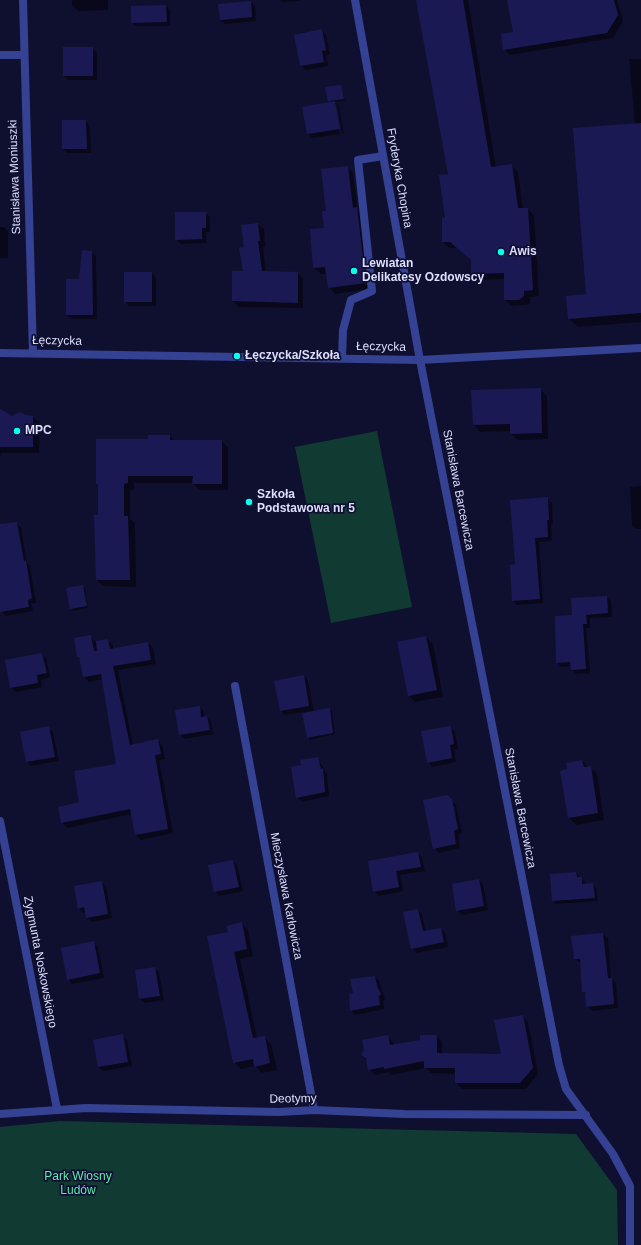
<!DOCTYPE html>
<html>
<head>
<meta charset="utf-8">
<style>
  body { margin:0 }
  canvas { display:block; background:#0f0f30 }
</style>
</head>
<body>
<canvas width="641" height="1245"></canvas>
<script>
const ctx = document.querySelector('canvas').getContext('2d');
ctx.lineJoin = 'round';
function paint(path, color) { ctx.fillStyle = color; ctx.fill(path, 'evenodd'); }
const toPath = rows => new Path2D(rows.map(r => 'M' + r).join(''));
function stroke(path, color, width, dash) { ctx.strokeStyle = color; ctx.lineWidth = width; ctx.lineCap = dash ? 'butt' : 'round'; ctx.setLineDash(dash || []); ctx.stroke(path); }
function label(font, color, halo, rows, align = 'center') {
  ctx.font = font + ' Arial,sans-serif'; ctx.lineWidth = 3.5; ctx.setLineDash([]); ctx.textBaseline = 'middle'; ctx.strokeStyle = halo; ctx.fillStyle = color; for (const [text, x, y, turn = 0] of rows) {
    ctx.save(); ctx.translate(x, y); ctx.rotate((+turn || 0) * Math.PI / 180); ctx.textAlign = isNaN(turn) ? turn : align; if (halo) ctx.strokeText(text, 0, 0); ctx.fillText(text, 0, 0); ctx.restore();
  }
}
paint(toPath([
  [377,431,412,607,331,623,295,447],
  [60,1121,576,1134,617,1190,618,1245,0,1245,0,1127]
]), '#113a32');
paint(toPath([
  [72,0,108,0,108,10,78,11,72,5],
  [280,0,300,0,300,1,282,2],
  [418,0,468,0,496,167,511,165,518,172,523,209,528,209,534,215,539,296,530,297,530,303,526,305,512,306,505,300,505,279,479,280,472,274,472,261,457,248,449,248,443,242,449,175],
  [508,0,617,0,623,21,613,38,510,55,504,49,514,33],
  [251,2,255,6,256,21,225,24,220,20],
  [166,6,170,10,170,26,136,26,132,23],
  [322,30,326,35,330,54,326,56,328,66,306,70,301,66],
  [92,48,97,53,97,80,68,80,64,76],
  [629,59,641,59,641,322,578,327,569,319,567,297,588,295,635,124],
  [341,86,345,101,335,102,339,106,344,133,342,133,337,105,335,105,340,134,312,138,308,134,303,107,330,103,327,88],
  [86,121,90,126,91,153,67,153,63,149],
  [347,167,353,173,358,210,363,215,371,289,335,294,329,287,327,274,321,274,314,268,326,229,328,212],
  [205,213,210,217,210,232,206,232,206,243,181,244,176,239],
  [258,224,264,229,265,246,263,247,266,273,298,273,303,279,303,308,238,307,233,301,233,272,244,272,245,248],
  [0,227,4,227,8,231,8,258,0,258],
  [91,252,96,256,97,319,72,319,67,315],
  [152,273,156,278,156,306,129,306,125,301],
  [540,389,547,396,548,439,518,440,511,434,511,431,480,432,474,425],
  [0,415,12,417,33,417,40,423,39,453,1,453,0,458],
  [170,436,175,441,221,441,228,447,228,490,199,490,193,483,134,483,134,489,130,491,130,519,135,523,136,587,103,586,97,580,99,486,97,483,149,440],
  [641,486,641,529,636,529,632,525,630,487],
  [547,498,552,503,553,524,551,524,552,541,539,542,543,603,517,605,513,600,516,565],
  [16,523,21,527,27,563,30,566,36,603,31,604,33,611,6,616,1,611,0,606,0,526],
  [83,586,85,588,88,608,73,611,71,609],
  [607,597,611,601,612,617,590,618,590,628,586,628,590,673,576,674,572,670,571,666,561,667,557,662,573,616],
  [91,636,96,642,108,640,113,645,113,649,148,643,153,648,156,664,118,670,133,745,158,740,162,745,165,759,159,760,173,833,141,840,136,835,132,814,67,828,62,823,118,764,103,679,89,682,84,677],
  [426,637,433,644,443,697,415,702,408,695],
  [42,654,46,658,50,677,41,680,42,687,16,692,11,688,6,661],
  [304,676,308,681,314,712,330,709,332,711,335,734,310,740,308,738,303,712,285,715,281,711],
  [200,707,204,712,204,717,207,717,211,721,213,734,185,739,180,734],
  [48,727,53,732,59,761,31,766,27,762],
  [451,727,455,732,458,749,454,749,456,762,432,767,428,762],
  [317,758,327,774,329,796,302,802,297,797,302,766],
  [582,761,597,774,604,820,576,825,569,818,561,772,568,770],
  [451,800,456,805,462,833,458,835,460,848,439,853,434,848],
  [418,853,422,857,425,871,400,875,403,891,379,896,374,891,369,862],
  [233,861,237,865,243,891,219,896,215,891],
  [576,873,585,882,585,885,593,884,596,888,598,901,556,904,553,901],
  [479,880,483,885,488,910,462,915,457,910],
  [102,882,106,886,112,918,92,922,87,918,86,912,83,913,79,908],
  [418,910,422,914,426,932,441,929,445,933,448,947,416,953,412,948],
  [241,923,248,930,253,956,240,959,257,1038,264,1037,271,1044,277,1070,262,1073,255,1066,241,1069,234,1062,229,933],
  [603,934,608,938,611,979,616,983,618,1008,592,1011,587,1006,587,995,583,992,581,963,575,959],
  [93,943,98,947,104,978,72,984,68,979],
  [154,968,159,972,164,1000,145,1003,140,999],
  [375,977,379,981,385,999,383,1001,384,1009,355,1015,351,1011,354,994],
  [522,1016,528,1022,538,1074,526,1089,462,1089,456,1083,456,1074,431,1073,426,1068,391,1075,389,1072,375,1075,369,1069,367,1060,362,1055,387,1036,393,1042,394,1046,437,1036,442,1042,442,1054,502,1055],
  [122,1035,127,1040,132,1066,103,1071,99,1067]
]), '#0007');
paint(toPath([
  [416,0,463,0,491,167,512,164,518,208,528,208,533,290,524,291,524,296,519,300,504,300,504,273,471,274,471,260,450,242,442,242,442,217,445,218,439,175,448,174],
  [507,0,614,0,618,15,607,33,503,50,501,34,513,32],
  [251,1,252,17,220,20,218,4],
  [166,5,167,22,131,23,131,6],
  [322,29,326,50,322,51,324,62,300,66,294,35],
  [63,47,93,47,93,76,63,76],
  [341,85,344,99,328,101,325,87],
  [335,101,340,129,307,134,302,107],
  [62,120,86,120,87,149,62,149],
  [641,123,641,313,568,319,566,296,586,294,573,128],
  [348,166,353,208,357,207,366,283,328,288,325,267,313,268,310,229,324,228,322,211,326,211,321,169],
  [175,212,206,212,206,228,202,228,202,239,175,240],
  [258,223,260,241,258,241,262,271,298,272,298,303,232,301,232,271,243,271,239,248,244,247,241,225],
  [82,250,92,251,93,315,66,315,66,279,79,279],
  [124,272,152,272,152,302,124,302],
  [541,388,542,433,510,434,510,424,473,425,471,390],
  [0,409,12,416,20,412,26,415,33,416,33,447,0,447],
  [148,435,170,435,170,440,222,440,222,484,192,484,193,476,128,476,128,483,124,484,124,516,128,516,130,580,96,580,94,515,98,515,98,484,96,484,96,439,148,439],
  [548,497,549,520,547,520,548,537,535,538,540,599,512,601,510,565,515,564,510,500],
  [17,522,24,561,26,560,32,598,28,600,29,607,0,612,0,524],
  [83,585,87,606,70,609,66,588],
  [607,596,608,613,586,615,587,624,583,624,586,669,571,670,570,662,556,663,555,616,572,615,571,598],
  [91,635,94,651,97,651,96,641,108,639,110,649,148,642,151,660,113,666,130,745,158,739,161,754,155,755,168,829,135,835,130,809,61,823,58,807,79,802,74,771,116,764,101,674,83,677,79,657,77,657,74,638],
  [426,636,437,690,408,696,397,642],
  [42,653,47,673,37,675,38,683,10,688,5,660],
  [304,675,309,706,280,711,274,681],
  [200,706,201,717,207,716,210,730,179,735,175,710],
  [330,708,333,733,307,738,302,713],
  [49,726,55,757,26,762,20,732],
  [451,726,454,744,450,745,452,758,427,763,421,731],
  [318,757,321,769,323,768,325,792,296,798,291,767,301,765,300,760],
  [582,760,584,767,591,766,598,813,568,818,560,771,567,769,566,763],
  [447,795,452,799,454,808,458,829,454,831,456,844,433,849,423,800],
  [418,852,421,867,396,871,399,887,373,892,368,861],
  [233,860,239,887,214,892,208,865],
  [576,872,577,877,582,877,582,884,593,883,595,898,552,901,550,874],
  [479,879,484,906,456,911,452,884],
  [102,881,108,914,86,918,84,907,78,909,74,886],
  [418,909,423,931,441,928,444,942,411,949,403,912],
  [242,922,247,949,234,952,253,1038,265,1036,270,1063,254,1067,253,1059,233,1063,207,936,228,932,227,926],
  [603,933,608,978,612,978,614,1004,586,1007,585,992,582,992,580,959,574,959,571,936],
  [94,941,100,973,67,980,61,948],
  [155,967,160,996,139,999,135,970],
  [375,976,377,986,381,994,379,996,380,1005,350,1011,349,994,353,993,350,979],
  [523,1015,533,1068,520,1083,455,1083,455,1068,424,1068,424,1061,384,1069,384,1067,368,1070,366,1058,361,1055,364,1050,362,1040,388,1035,390,1045,420,1040,420,1035,437,1035,437,1053,501,1054,494,1020],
  [123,1034,128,1062,98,1067,93,1040]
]), '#1b1953');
stroke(toPath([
  [342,358,343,330,351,300,372,291,358,160,383,156]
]), '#354193', 8);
stroke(toPath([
  [23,0,33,353],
  [355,0,420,360,559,1065,566,1089,613,1154,630,1186,630,1245],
  [0,55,23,55],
  [235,686,314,1110],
  [0,821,57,1109],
  [0,1114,86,1108,279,1112,314,1110,404,1114,586,1115]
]), '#354193', 8);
stroke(toPath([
  [0,353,420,360,641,348]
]), '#354193', 8);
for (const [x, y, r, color] of [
  [501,252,4,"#0affef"],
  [354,271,4,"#0affef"],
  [237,356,4,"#0affef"],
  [17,431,4,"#0affef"],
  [249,502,4,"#0affef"]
]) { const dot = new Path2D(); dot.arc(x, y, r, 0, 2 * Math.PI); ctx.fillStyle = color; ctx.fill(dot); stroke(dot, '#0f0f30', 1.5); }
label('12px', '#dedfff', '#0f0f30', [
  ["Stanisława Moniuszki",15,177,-92],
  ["Fryderyka Chopina",399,178,80],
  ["Łęczycka",57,341,1],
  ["Łęczycka",381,347,1],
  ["Stanisława Barcewicza",458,490,79],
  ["Stanisława Barcewicza",520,808,79],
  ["Mieczysława Karłowicza",286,896,79],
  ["Zygmunta Noskowskiego",40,962,79],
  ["Deotymy",293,1099,-1]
]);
label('bold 12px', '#dedfff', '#0f0f30', [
  ["Awis",509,252],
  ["Lewiatan",362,264],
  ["Delikatesy Ozdowscy",362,278],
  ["Łęczycka/Szkoła",245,356],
  ["MPC",25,431],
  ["Szkoła",257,495],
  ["Podstawowa nr 5",257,509]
], 'left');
label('12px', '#5bedb1', '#0f0f30', [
  ["Park Wiosny",78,1177],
  ["Ludów",78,1191]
]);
</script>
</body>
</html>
